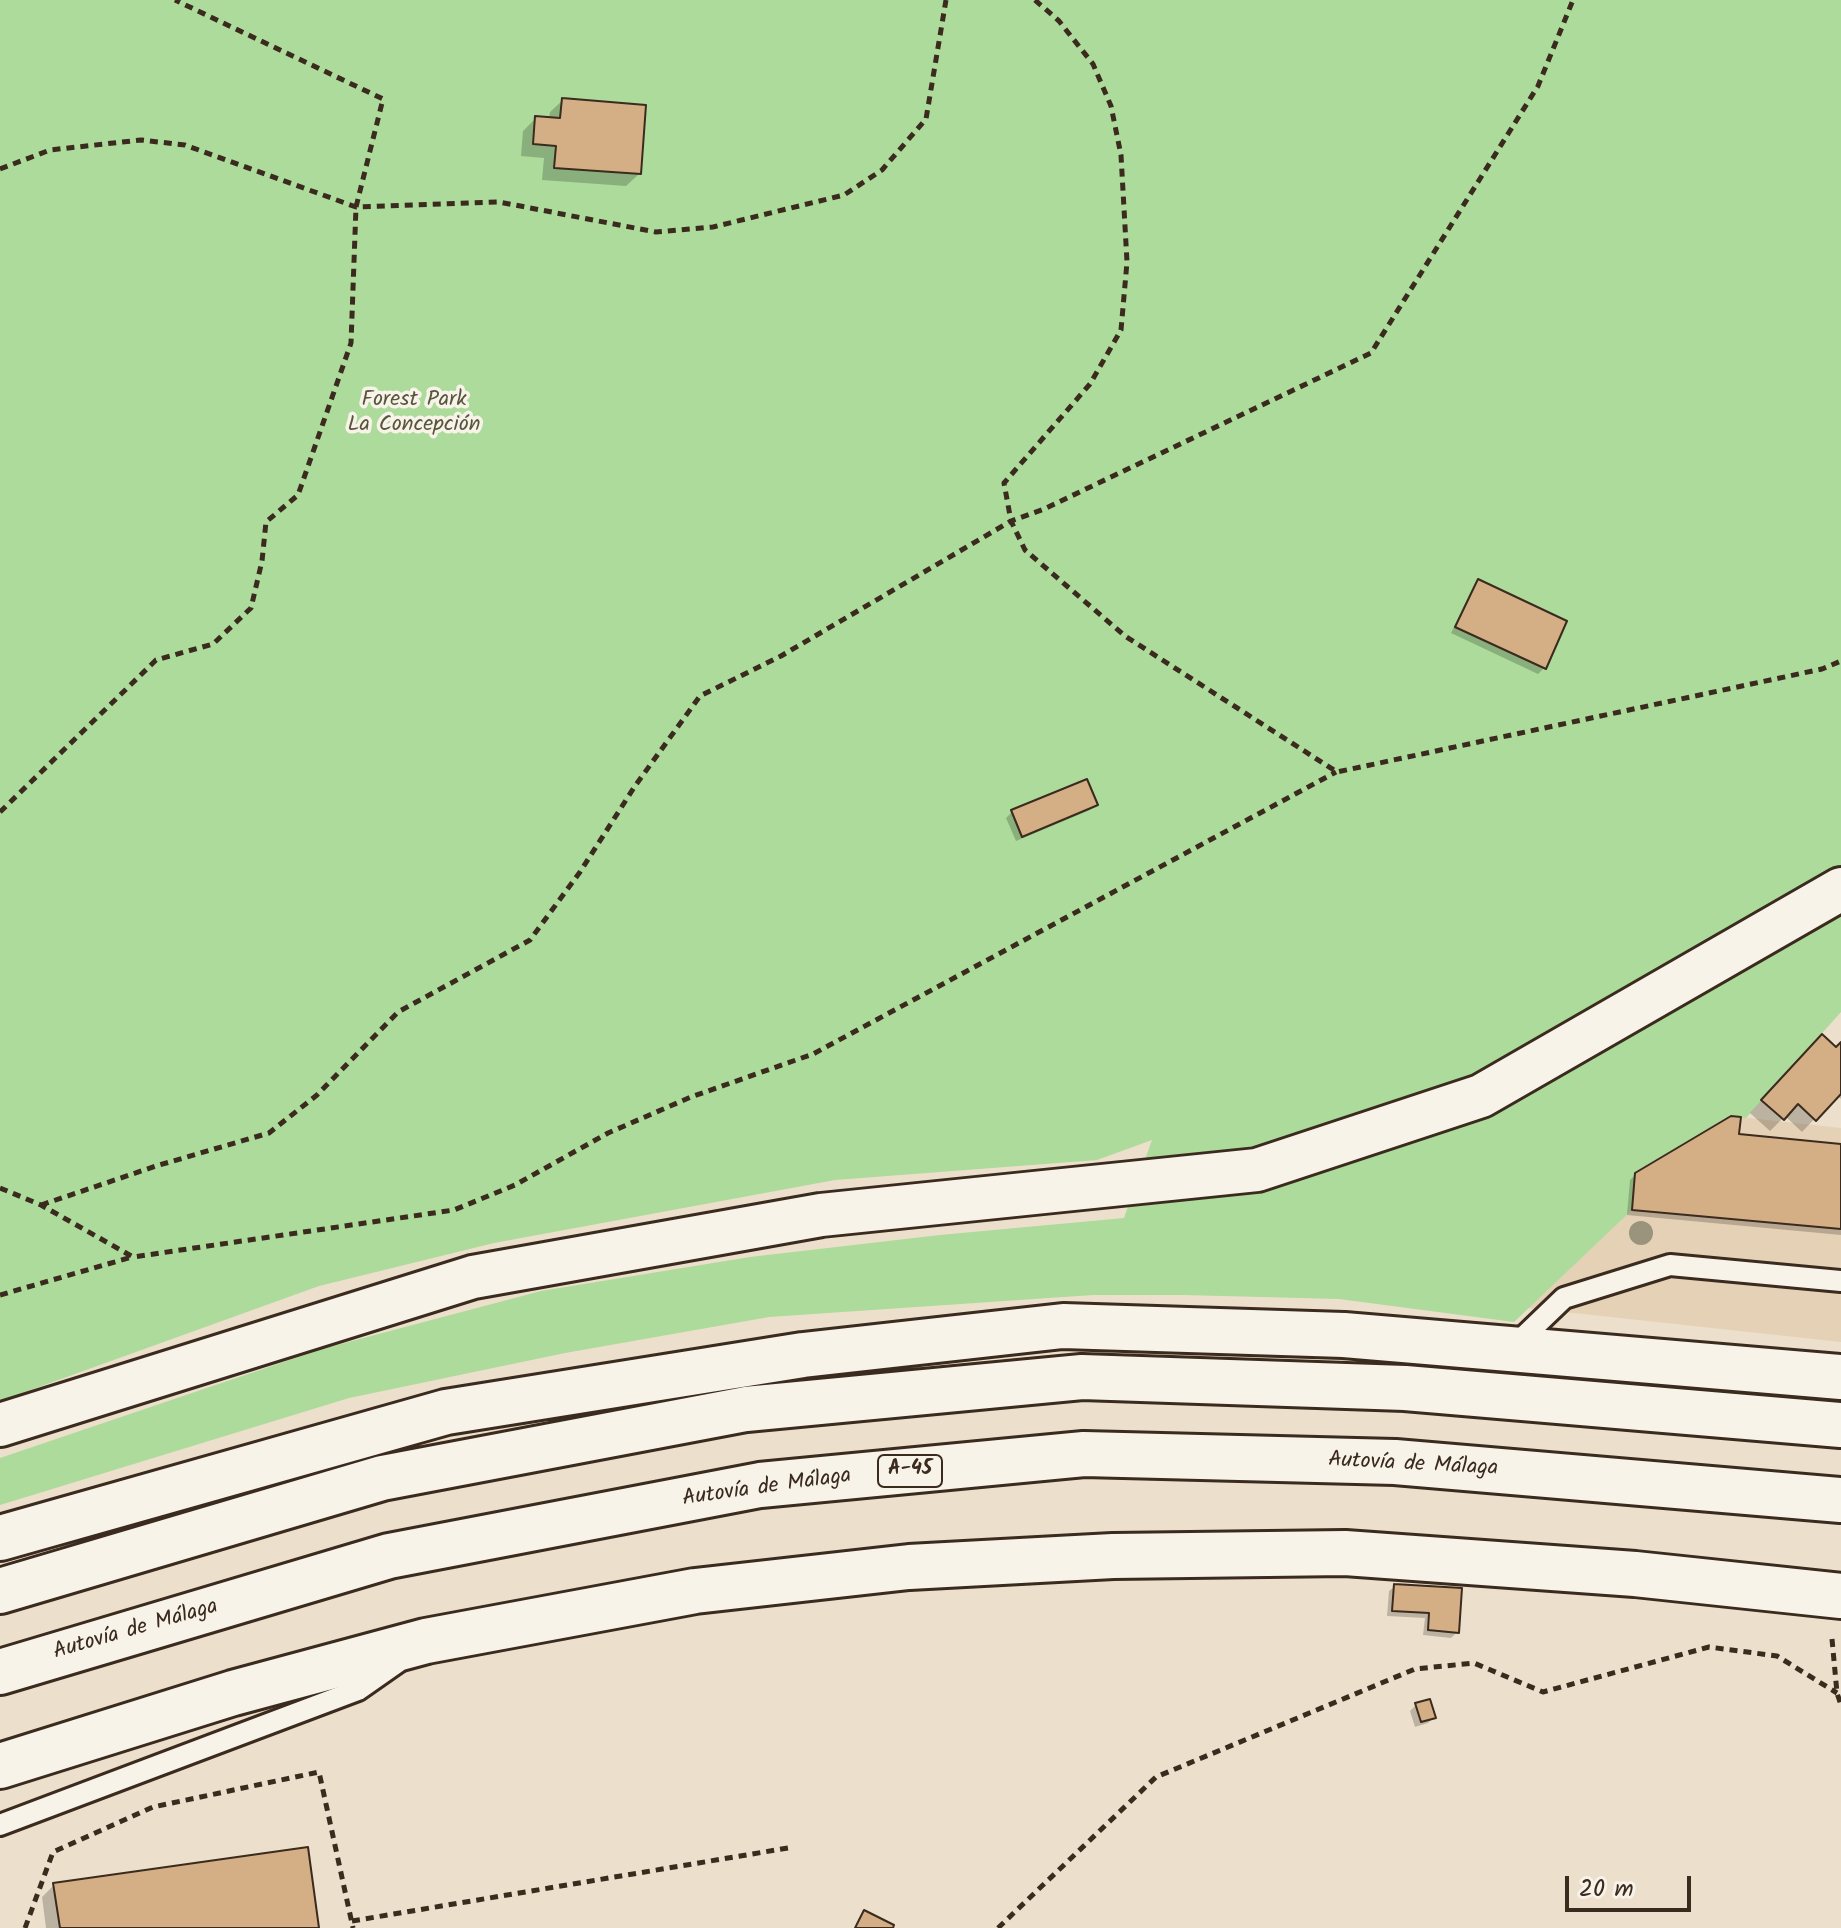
<!DOCTYPE html>
<html>
<head>
<meta charset="utf-8">
<style>
  body { margin:0 }
  #map { position:relative; width:1841px; height:1928px; overflow:hidden; background:#ecdfcb; font-family:Kalam,sans-serif }
  canvas { display:block }
  .scale { position:absolute; left:1565px; top:1876px; width:126px; height:36px; box-sizing:border-box; border:4px solid #3b2a1e; border-top:0; padding-left:10px; font-size:24px; line-height:28px; white-space:nowrap; color:#3b2a1e; -webkit-text-stroke:6px #f7f3e8; paint-order:stroke }
</style>
</head>
<body>
<div id="map">
<canvas width="1841" height="1928"></canvas>
<div class="scale">20 m</div>
</div>
<script>
const ctx = document.querySelector('canvas').getContext('2d');
ctx.lineJoin = 'round';
function paint(path, color) { ctx.fillStyle = color; ctx.fill(path, 'evenodd'); }
const toPath = rows => new Path2D(rows.map(r => 'M' + r).join(''));
function stroke(path, color, width, dash) { ctx.strokeStyle = color; ctx.lineWidth = width; ctx.lineCap = dash ? 'butt' : 'round'; ctx.setLineDash(dash || []); ctx.stroke(path); }
function label(font, color, halo, rows, align = 'center') {
  ctx.font = font + ' Kalam,sans-serif'; ctx.lineWidth = 7; ctx.setLineDash([]); ctx.textBaseline = 'middle'; ctx.strokeStyle = halo; ctx.fillStyle = color; for (const [text, x, y, turn = 0] of rows) {
    ctx.save(); ctx.translate(x, y); ctx.rotate((+turn || 0) * Math.PI / 180); ctx.textAlign = isNaN(turn) ? turn : align; if (halo) ctx.strokeText(text, 0, 0); ctx.fillText(text, 0, 0); ctx.restore();
  }
}
paint(toPath([
  [1731,1116,1841,1128,1841,1342,1528,1308,1632,1210,1635,1173]
]), '#e5d1b6');
paint(toPath([
  [0,0,1841,0,1841,1012,1746,1118,1730,1116,1635,1172,1632,1210,1514,1322,1339,1299,1184,1295,1093,1295,769,1317,565,1353,349,1398,0,1505,0,1458,322,1349,541,1291,750,1257,940,1235,1124,1218,1152,1140,1097,1160,835,1180,494,1243,319,1286,0,1401]
]), '#acdb9b');
paint(toPath([
  [563,100,639,174,626,186,542,180,544,158,521,156,523,131,536,118,549,119,550,112],
  [1479,581,1544,668,1538,674,1451,633,1473,587],
  [1096,804,1090,810,1016,841,1006,818,1012,812],
  [1841,1045,1841,1099,1837,1095,1802,1132,1785,1116,1770,1131,1750,1113,1809,1049,1836,1050],
  [1737,1136,1841,1146,1841,1235,1627,1215,1630,1180,1636,1174],
  [1395,1586,1457,1632,1451,1638,1423,1635,1425,1618,1387,1616,1389,1591],
  [1416,1705,1434,1717,1428,1723,1415,1727,1410,1711],
  [54,1885,317,1928,46,1928,42,1897]
]), '#0003');
const building = toPath([
  [562,98,646,105,641,174,554,168,556,146,533,144,535,116,560,118,562,98],
  [1478,579,1567,621,1546,669,1455,627,1478,579],
  [1087,779,1098,805,1022,837,1011,810,1087,779],
  [1822,1034,1836,1047,1841,1042,1841,1094,1816,1121,1798,1104,1784,1120,1761,1100,1822,1034],
  [1731,1116,1741,1117,1739,1134,1841,1144,1841,1229,1632,1210,1635,1173,1731,1116],
  [1394,1584,1462,1588,1459,1633,1428,1630,1429,1613,1392,1611,1394,1584],
  [1430,1699,1436,1718,1421,1722,1415,1703,1430,1699],
  [308,1847,319,1928,60,1928,53,1883,308,1847],
  [864,1910,894,1925,893,1928,855,1928,864,1910]
]);
paint(building, '#d4af86');
stroke(building, '#3b2a1e', 2);
const service = toPath([
  [1514,1346,1564,1298,1670,1265,1841,1281],
  [0,1825,358,1690,398,1662]
]);
const minor = toPath([
  [0,1425,473,1277,821,1215,1257,1170,1481,1096,1841,889]
]);
const tertiary = toPath([
  [0,1766,233,1693,426,1641,695,1591,909,1567,1113,1556,1345,1553,1635,1574,1841,1596]
]);
const motorway = toPath([
  [0,1538,446,1412,803,1355,1063,1326,1344,1335,1841,1377],
  [0,1591,382,1478,746,1409,1082,1377,1405,1388,1841,1425],
  [0,1672,389,1556,760,1485,1084,1454,1395,1462,1841,1500]
]);
stroke(service, '#3b2a1e', 26);
stroke(minor, '#3b2a1e', 48);
stroke(tertiary, '#3b2a1e', 50);
stroke(motorway, '#3b2a1e', 50);
stroke(toPath([
  [1035,0,1059,21,1093,64,1111,106,1121,155,1127,262,1121,330,1090,384,1004,483,1011,521,1025,550,1125,636,1337,772,1822,669,1841,661],
  [0,169,50,150,141,140,185,145,356,207,499,202,656,232,713,227,844,195,882,170,926,119,946,0],
  [0,812,156,660,213,644,251,608,262,561,266,522,298,495,351,343,356,207,383,99,175,0],
  [0,1188,41,1205,133,1257,454,1210,515,1185,608,1133,691,1097,813,1054,1336,772],
  [41,1205,156,1166,269,1133,317,1095,398,1012,530,940,580,872,635,786,700,696,781,656,1011,521,1044,509,1371,353,1538,86,1573,0],
  [0,1295,132,1257],
  [1832,1639,1837,1693,1841,1705],
  [352,1921,788,1848],
  [25,1928,53,1852,153,1807,319,1772,353,1928],
  [998,1928,1156,1777,1415,1669,1474,1663,1543,1692,1709,1647,1777,1656,1837,1693]
]), '#3b2a1e', 5, [8, 6]);
stroke(service, '#f7f3e8', 20);
stroke(minor, '#f7f3e8', 42);
stroke(tertiary, '#f7f3e8', 44);
stroke(motorway, '#f7f3e8', 44);
ctx.fillStyle = '#9a947d';
for (const [x, y] of [
  [1641,1233]
]) { ctx.beginPath(); ctx.arc(x, y, 12, 0, 2 * Math.PI); ctx.fill(); }
for (const [x, y, w] of [
  [910,1471,64]
]) { const box = new Path2D(); box.roundRect(x - w / 2, y - 16, w, 32, 6); ctx.fillStyle = '#f7f3e8'; ctx.fill(box); stroke(box, '#3b2a1e', 2); }
label('bold 20px', '#3b2a1e', null, [
  ["A-45",910,1471]
]);
label('22px', '#57563d', '#f7f3e8', [
  ["Forest Park",414,401],
  ["La Concepción",414,426]
]);
label('22px', '#3b2a1e', '#f7f3e8', [
  ["Autovía de Málaga",1413,1466,3],
  ["Autovía de Málaga",767,1489,-8],
  ["Autovía de Málaga",136,1631,-16]
]);
</script>
</body>
</html>
